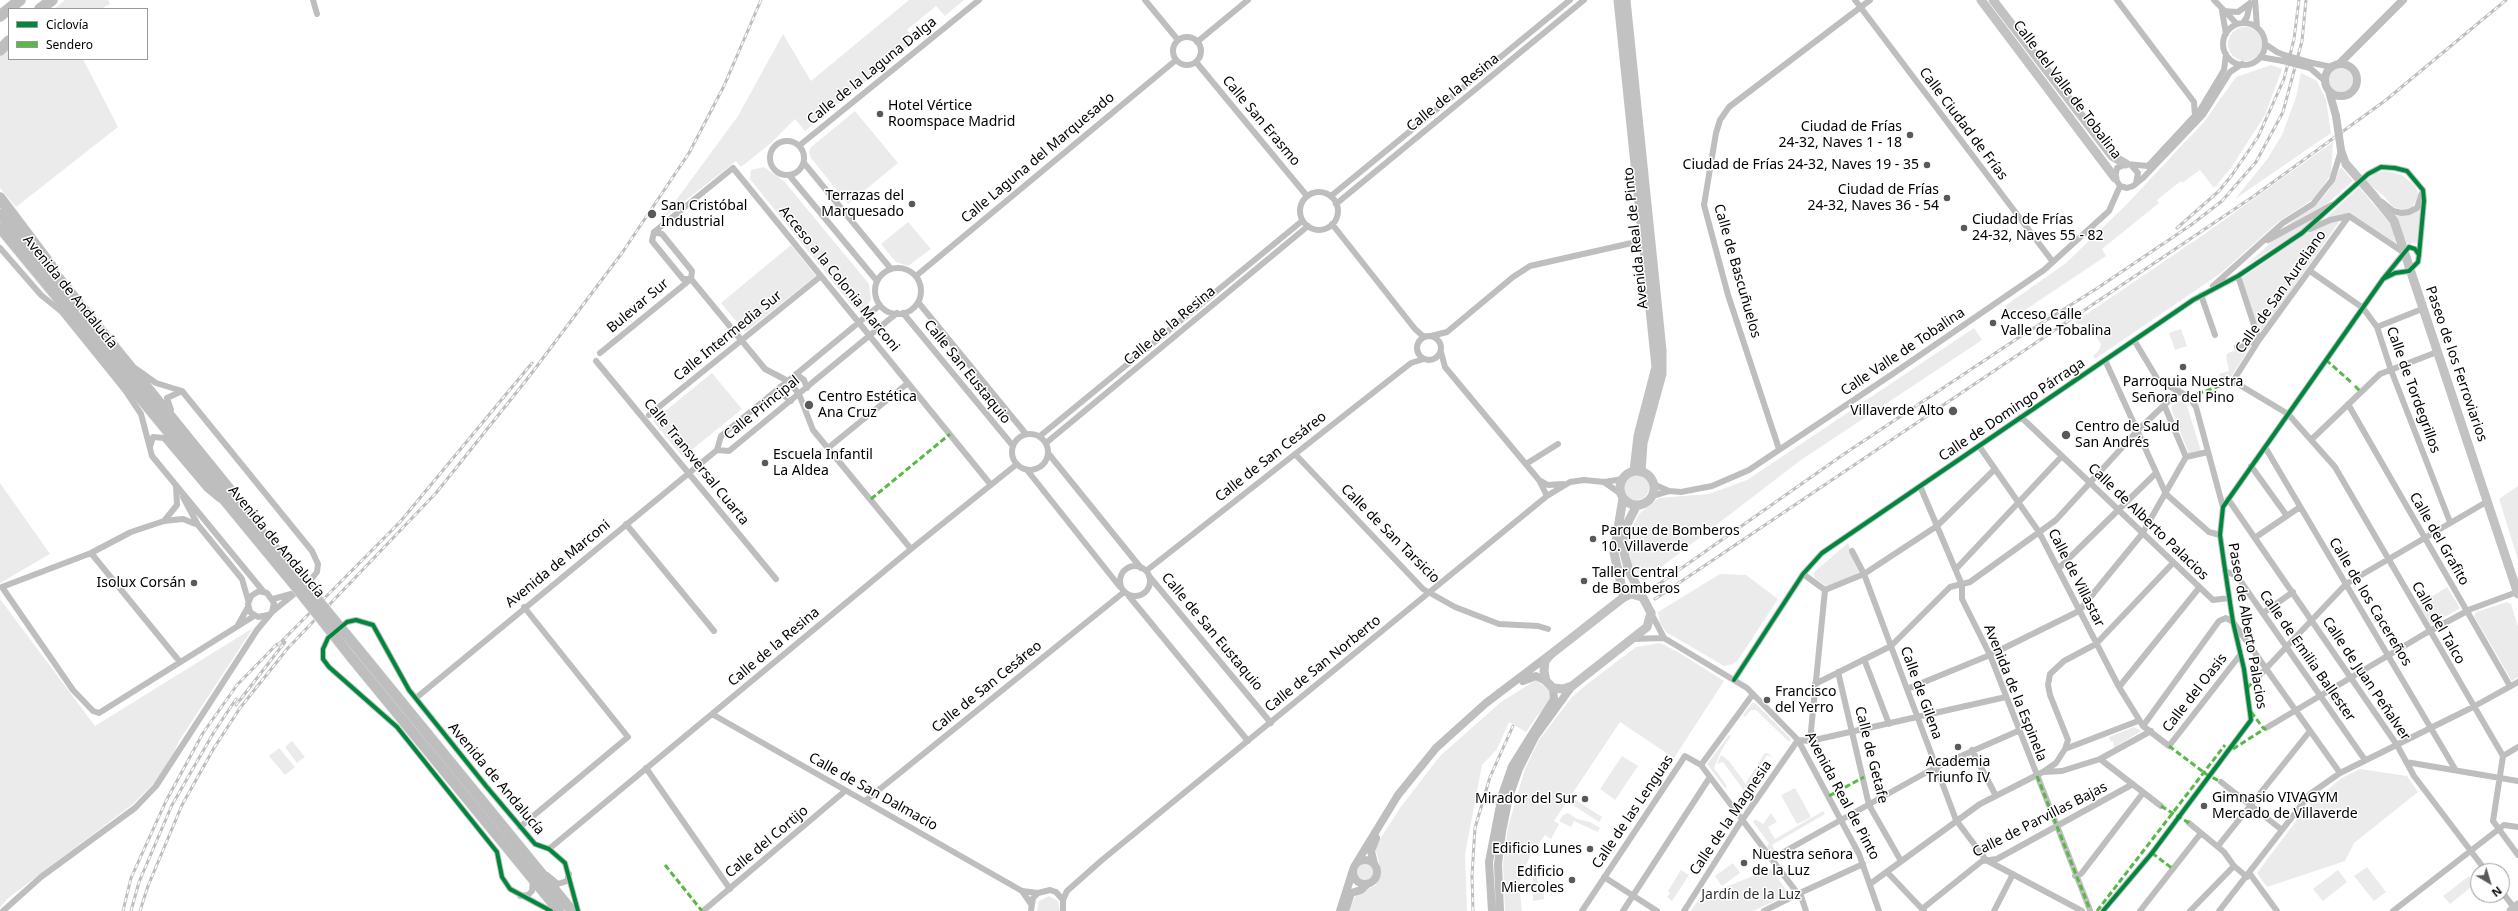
<!DOCTYPE html>
<html>
<head>
<meta charset="utf-8">
<style>
  body { margin:0 }
  #map { position:relative; width:2518px; height:911px; overflow:hidden; background:#fff; font-family:"Noto Sans",sans-serif }
  canvas { display:block }
  .legend { position:absolute; left:8px; top:8px; width:140px; height:52px; box-sizing:border-box; background:#fff; border:1px solid #999; margin:0; padding:5px 7px; list-style:none; font-size:12px; color:#000 }
  .legend li { display:flex; align-items:center; gap:8px; height:20px }
  .legend b { width:20px; border:1px solid #999 }
  .north { position:absolute; left:2470px; top:863px; width:40px; height:40px; box-sizing:border-box; background:#fff; border:1px solid #999; border-radius:50%; rotate:142deg; font-size:11px; font-weight:700; line-height:16px; text-align:center; color:#000 }
  .north::after { content:''; display:block; margin:auto; width:14px; height:18px; background:#595959; clip-path:polygon(50% 0,100% 100%,50% 72%,0 100%) }
</style>
</head>
<body>
<div id="map">
<canvas width="2518" height="911"></canvas>
<ul class="legend">
<li><b style="height:5px;background:#00873e"></b>Ciclovía</li>
<li><b style="height:5px;background:#58b947"></b>Sendero</li>
</ul>
<div class="north">N</div>
</div>
<script>
const ctx = document.querySelector('canvas').getContext('2d');
ctx.lineJoin = 'round';
function paint(path, color) { ctx.fillStyle = color; ctx.fill(path, 'evenodd'); }
const toPath = rows => new Path2D(rows.map(r => 'M' + r).join(''));
function stroke(path, color, width, dash) { ctx.strokeStyle = color; ctx.lineWidth = width; ctx.lineCap = dash ? 'butt' : 'round'; ctx.setLineDash(dash || []); ctx.stroke(path); }
function label(font, color, halo, rows, align = 'center') {
  ctx.font = font + ' "Noto Sans",sans-serif'; ctx.lineWidth = 3; ctx.setLineDash([]); ctx.textBaseline = 'middle'; ctx.strokeStyle = halo; ctx.fillStyle = color; for (const [text, x, y, turn = 0] of rows) {
    ctx.save(); ctx.translate(x, y); ctx.rotate((+turn || 0) * Math.PI / 180); ctx.textAlign = isNaN(turn) ? turn : align; if (halo) ctx.strokeText(text, 0, 0); ctx.fillText(text, 0, 0); ctx.restore();
  }
}
paint(toPath([
  [65,0,108,0,110,4,101,9,54,9],
  [909,0,964,0,945,16,936,6,907,30,916,40,805,131,795,119,771,143,741,167,736,161,663,218,738,116,783,34,811,81],
  '2228 44a17 17 0 1 1 34 0a17 17 0 1 1-34 0Z',
  [9,46,9,59,83,59,118,127,16,207,0,188,0,53],
  [2271,65,2282,69,2265,115,2231,168,2214,188,2200,170,2182,183,2181,181,2157,200,2159,203,2102,249,2106,256,2013,318,2005,306,2066,263,2125,206,2204,122,2236,77],
  '2329 80a12 12 0 1 1 24 0a12 12 0 1 1-24 0Z',
  [2301,73,2317,81,2326,100,2331,133,2235,199,2268,158,2282,135,2296,97],
  [855,111,898,163,848,204,811,158,809,152,811,147],
  [2333,142,2331,174,2315,198,2278,222,2221,273,2095,359,2093,356,2099,350,2101,344,2088,325,2077,324,2075,322,2206,233],
  [764,167,784,181,869,284,871,300,864,309,855,309,750,179,751,170],
  [2341,167,2353,181,2321,209,2276,233,2319,202,2329,190],
  [2385,171,2402,175,2415,186,2419,195,2412,208,2406,211,2393,207,2383,195,2365,181,2376,173],
  [2359,187,2391,225,2397,247,2344,214,2326,218],
  [2421,207,2417,243,2408,244,2405,243,2394,214,2407,215],
  [2325,211,2305,228,2245,266,2277,237],
  [908,222,931,249,908,266,896,262,881,244],
  [2328,222,2339,222,2260,335,2242,278,2310,231],
  [791,245,816,276,745,332,721,303],
  [1974,328,1982,340,1801,460,1643,581,1632,565,1629,548,1630,532,1639,514,1659,498,1709,494,1747,480],
  [2181,329,2187,346,2175,350,2169,333],
  [2252,344,2229,380,2222,382,2219,374,2229,371,2226,356,2228,353],
  [712,373,742,409,683,457,653,421],
  [2178,401,2184,402,2187,406,2201,451,2189,454,2172,411,2171,407],
  '1623 487a13 13 0 1 1 26 0a13 13 0 1 1-26 0Z',
  [0,483,50,554,0,583],
  [2518,486,2518,560,2499,499],
  [1848,543,1860,572,1827,587,1815,578,1813,573],
  [1720,574,1746,575,1778,599,1738,660,1733,664,1724,666,1666,632,1660,623,1658,612],
  [2447,587,2460,608,2431,625,2419,605],
  [0,599,95,726,253,628,179,741,167,770,133,804,7,899,0,908],
  [2507,602,2511,604,2518,627,2518,677,2512,681,2474,616,2476,612],
  [1660,643,1678,652,1724,681,1674,758,1620,722,1554,821,1559,824,1551,839,1545,835,1530,856,1519,883,1522,911,1505,911,1503,864,1508,827,1525,769,1539,740,1572,697,1586,685,1636,647],
  [1536,680,1550,691,1550,704,1537,716,1526,732,1509,722,1497,749,1482,765,1465,854,1467,911,1348,911,1356,895,1376,885,1380,867,1375,847,1400,808,1440,756,1501,702],
  [1752,703,1755,703,1791,739,1789,742,1756,710,1751,710,1745,717,1743,715],
  [2134,727,2141,731,2114,748,2113,741,2111,742,2109,737],
  [1729,735,1731,736,1722,749,1714,768,1727,786,1725,788,1707,764],
  [292,741,305,757,297,763,285,747],
  [279,748,295,767,285,775,269,756],
  [1765,753,1769,754,1773,758,1767,755,1750,781,1755,786,1763,781,1754,794,1746,783],
  [1721,755,1729,761,1753,794,1750,799,1723,762,1717,764],
  [1622,756,1638,766,1615,800,1600,789],
  [2360,769,2407,776,2418,792,2354,843,2345,861,2267,887,2257,873,2303,812,2340,779],
  [1795,788,1811,817,1797,824,1781,795],
  [1574,799,1602,817,1599,822,1573,805],
  [1823,811,1825,814,1772,845,1776,853,1773,855,1767,847,1769,843,1753,822,1755,819,1763,824,1771,813,1777,822,1768,827,1775,839],
  [1568,813,1577,819,1590,822,1600,828,1598,832,1574,821,1571,827,1559,821,1563,815],
  [1733,863,1740,873,1722,886,1715,876],
  '1357 872a8 8 0 1 1 16 0a8 8 0 1 1-16 0Z',
  [2367,867,2386,892,2374,901,2354,876],
  [1771,869,1789,894,1753,911,1691,911,1700,897],
  [1681,870,1689,875,1672,901,1667,897,1670,893,1668,891],
  [2338,870,2347,882,2323,901,2313,889],
  [1536,876,1540,889,1543,889,1544,899,1533,901,1533,877],
  [2469,876,2475,884,2450,904,2443,896],
  [1049,896,1058,901,1060,911,1037,911,1039,901]
]), '#ebebeb');
const primary = toPath([
  [0,214,297,575],
  [0,228,291,581],
  [359,650,572,911],
  [351,657,559,911]
]);
const motorway = toPath([
  [40,9,52,0],
  [0,16,20,0],
  [0,50,9,41],
  [0,198,51,266]
]);
stroke(primary, '#dbdbdb', 11);
stroke(motorway, '#dbdbdb', 12);
stroke(toPath([
  [313,0,317,14],
  [1145,0,1178,40],
  [1855,0,2053,262],
  [2117,0,2194,102,2195,116],
  [2214,0,2237,24],
  [2255,0,2257,27],
  [2222,11,2238,12,2249,4],
  [2222,11,2226,34],
  [2243,23,2247,17,2250,3],
  '2223 44a21 21 0 1 1 42 0a21 21 0 1 1-42 0Z',
  '1173 51a14 14 0 1 1 28 0a14 14 0 1 1-28 0Z',
  [1197,42,1248,0],
  [2265,44,2277,52,2284,55],
  [2226,54,2224,70,2200,110,2148,166,2126,164,2117,168,2115,178,2120,186,2127,188,2133,186,2143,178,2203,115,2230,72,2242,64],
  [2260,57,2283,61],
  [1196,62,1307,196],
  [2312,63,2332,67],
  [2310,68,2325,81],
  '770 158a17 17 0 1 1 34 0a17 17 0 1 1-34 0Z',
  [800,145,979,0],
  [804,163,891,269],
  [2131,165,2138,173,2136,183],
  [789,175,877,281],
  '1300 211a19 19 0 1 1 38 0a19 19 0 1 1-38 0Z',
  [1331,196,1570,0],
  [2382,202,2393,211,2402,213,2409,212,2417,208,2422,193],
  [1336,204,1584,0],
  [2349,216,2259,340,2233,381,2288,414,2335,467,2503,756,2493,821,2518,855],
  [1332,224,1415,329,1424,337],
  [2310,229,2330,220,2349,216,2403,252],
  [654,232,733,168,991,485],
  [2268,240,2332,205],
  [0,248,41,295,62,312,125,390,141,414,152,456,263,591],
  [50,264,234,491],
  '875 291a23 23 0 1 1 46 0a23 23 0 1 1-46 0Z',
  [2310,271,2363,308,2377,327,2391,370,2450,522],
  [916,276,1176,60],
  [2213,286,2283,223,2313,204,2332,180,2341,151],
  [2201,295,2215,335],
  [918,302,1026,434],
  [903,313,1013,446],
  [2377,327,2422,309],
  '1417 348a12 12 0 1 1 24 0a12 12 0 1 1-24 0Z',
  [1431,336,1447,332,1513,277,1530,266,1645,240],
  [2134,340,2158,380,2189,397,2196,407,2223,507],
  [2237,347,2259,340,2238,276],
  [1441,352,1445,367,1539,480,1547,496],
  [600,353,691,279,692,271,662,234,654,232,652,241,683,279,691,279,765,369,788,381,799,394,813,430,911,549],
  [2105,360,2166,494,2209,532,2220,535],
  [596,361,776,579],
  [796,374,804,380,807,388],
  [780,387,782,394,791,401],
  [2348,404,2510,686],
  [2165,407,2186,457],
  [171,410,167,398,182,391],
  [649,415,821,276],
  [2021,417,2213,600,2229,598],
  '1012 452a18 18 0 1 1 36 0a18 18 0 1 1-36 0Z',
  [1040,436,1302,221],
  [2311,440,2380,374,2437,352],
  [1046,443,1308,226],
  [1979,446,2039,532,2119,687,2143,726,2169,746,2240,655],
  [150,447,153,437,164,438,207,489,219,499],
  [2265,447,2455,769],
  [828,448,908,383],
  [1779,449,1728,295,1704,205,1716,133,1720,120,1729,107,1870,0],
  [717,450,729,451,897,313],
  [717,450,721,436,880,305],
  [1048,453,1141,568],
  [1295,454,1423,589,1455,607,1499,624,1538,626,1548,629],
  [1526,464,1558,444],
  [2251,466,2287,516],
  [1027,470,1120,587],
  [1539,480,1548,485,1563,484],
  [1604,482,1621,494],
  [1920,486,1962,585,1962,599,1990,655,2090,910],
  [1669,491,1681,492,1712,486,1749,470,1894,373,2044,270,2109,211,2120,186],
  [1652,496,1669,491,1653,484],
  [183,497,198,525,242,579,248,600],
  [2228,499,2397,745,2414,776,2486,871],
  [164,521,177,505,176,485],
  [626,524,714,631],
  [198,525,183,519,164,521,131,532,91,553,2,587,73,690,93,711,99,713,254,616],
  [2256,537,2300,507],
  [1852,551,1864,574,1956,820,1986,860,2082,911],
  [91,553,180,662],
  '1120 581a15 15 0 1 1 30 0a15 15 0 1 1-30 0Z',
  [1956,569,2062,456],
  [2058,569,2156,473],
  [1146,571,1411,363,1424,359],
  [2225,571,2237,576,2365,760],
  [1803,574,1825,590],
  [1149,576,1271,723],
  [1825,590,1864,574,1937,526,1995,469],
  [1128,595,1248,741],
  [273,599,291,594],
  [1651,613,1664,638,1747,688,1798,740,1859,854,1879,911],
  [2263,613,2293,592],
  [268,615,258,617,250,612,248,604,251,596,259,591,267,593,274,603,272,612],
  [238,625,248,607],
  [1632,639,1664,638],
  [1864,659,1889,724],
  [1838,672,1869,805,1901,861],
  [2256,679,2346,584,2488,501],
  [1734,680,1803,574,1822,553,2193,300,2238,276,2302,233,2368,174,2381,167,2395,168,2407,171,2423,190,2424,201,2419,255,2418,262,2409,271,2395,273,2383,279],
  [1815,684,1891,646,1950,587,1970,582,2056,520,2138,430,2179,391],
  [2119,687,2199,588],
  [1907,689,1990,655,2079,611,2142,534,2186,457,2208,452],
  [416,698,717,450],
  [712,714,1022,891,1038,893],
  [2143,726,2219,621,2226,618,2233,622,2340,773],
  [2266,728,2426,633,2471,609,2517,592],
  [1798,740,1810,741,2006,697],
  [1810,741,1825,590],
  [2065,749,2068,740,2050,695,2048,685,2050,674,2064,661,2096,644,2173,563],
  [1972,750,1996,796],
  [2503,756,2518,747],
  [2100,759,2161,806],
  [2406,762,2518,781],
  [1701,765,1753,694],
  [646,768,730,889],
  [2043,772,2056,763,2065,749,2138,721],
  [2221,782,2282,830],
  [865,801,1124,592],
  [2189,823,2224,852,2234,866,2247,877],
  [520,827,628,737,524,607],
  [2218,846,2310,731],
  [549,849,911,549,1017,464],
  [1771,859,1936,767,2018,731],
  [1887,872,1924,911],
  [2250,874,2277,911],
  [547,875,558,884,567,881,569,874],
  [2075,876,2081,874,2143,793],
  [1604,877,1657,911],
  [1870,884,1980,804,2043,772,2062,771,2100,759,2151,731],
  [1022,891,1031,904],
  [2502,892,2516,910],
  [520,896,528,895,532,891,533,880],
  [1063,900,1067,891,1102,860,1547,496,1570,482,1584,480,1604,482,1623,479],
  [1922,909,1982,861,1997,859,2133,784],
  [3,911,41,877,135,808,156,786,257,630,272,612,309,582,317,572,318,564,312,551,182,391,156,383,132,366],
  [551,911,510,889,502,877,497,852,397,727,329,667,323,659,323,649,328,638,347,622,356,620,373,625,409,690,486,786,535,844,549,849,565,863,578,911],
  [703,911,845,791],
  [1031,911,1033,898,1038,893,1050,890,1056,892,1063,900,1063,911],
  [1582,911,1685,756,1701,765,1798,894],
  [1623,911,1710,777],
  [1684,911,1738,826,1798,740],
  [1764,911,1800,893],
  [1806,911,1800,893,1863,864],
  [1994,911,2013,874],
  [2103,911,2152,853,2251,720,2244,669,2233,622,2224,563,2220,535,2223,507,2383,279,2409,247,2415,249,2419,255],
  [2140,911,2201,833],
  [2190,911,2234,866],
  [2219,911,2310,794,2340,773,2473,707,2518,682],
  [2393,911,2504,825,2518,827]
]), '#bebebe', 6);
stroke(toPath([
  [2339,64,2403,0],
  '2325 80a16 16 0 1 1 32 0a16 16 0 1 1-32 0Z',
  [2329,91,2336,116],
  [2341,150,2346,164],
  [1345,911,1351,893,1361,890,1367,884],
  [1492,911,1489,862,1502,795,1512,766,1554,699,1553,688],
  [1500,911,1498,864,1502,832,1509,797,1519,769,1535,737,1572,686]
]), '#bebebe', 8);
stroke(toPath([
  [1618,0,1656,367,1638,436,1634,471],
  [1626,0,1662,350,1662,374,1643,443,1641,472],
  [1981,0,2115,178],
  [1993,0,2112,156,2126,164],
  [2373,195,2394,221,2518,594],
  '1620 488a17 17 0 1 1 34 0a17 17 0 1 1-34 0Z',
  [1629,571,1622,545,1626,526,1637,505],
  [1550,655,1624,597,1614,553,1623,498],
  [1553,688,1563,689,1572,686,1647,627,1651,613],
  [2511,911,2518,905]
]), '#c2c2c2', 9);
stroke(primary, '#bebebe', 10);
stroke(motorway, '#bebebe', 11);
const rail = toPath([
  [2177,228,2219,191,2232,175,2258,137,2284,79,2294,39,2299,0],
  [1649,591,1844,454,2018,338,2096,289,2191,225,2222,201,2256,162,2283,112,2302,41,2306,0],
  [1655,599,2254,196,2386,100,2506,0],
  [278,645,400,522,532,363],
  [236,705,285,642],
  [123,911,131,878,166,801,203,733,237,685,277,644],
  [131,911,139,882,172,805,214,732,236,699],
  [140,911,148,886,182,805,214,748,240,708,288,648,436,493,528,378,622,253,689,153,724,86,761,0],
  [1473,911,1472,875,1475,828,1490,777,1513,726]
]);
stroke(rail, '#bebebe', 3);
stroke(rail, '#fff', 1.5, [4.5]);
const primaryBridge = toPath([
  [297,575,359,650],
  [291,581,351,657]
]);
stroke(primaryBridge, '#dbdbdb', 11, []);
stroke(toPath([
  [2284,55,2312,63],
  [2283,61,2310,68]
]), '#bebebe', 6);
stroke(toPath([
  [2336,116,2341,150],
  [1523,681,1536,676,1546,681],
  '1353 872a12 12 0 1 1 24 0a12 12 0 1 1-24 0Z',
  [1374,864,1371,851,1376,838],
  [1354,867,1398,795,1436,748,1486,703,1548,656],
  [1340,911,1353,870]
]), '#bebebe', 8);
stroke(toPath([
  [2346,164,2373,195],
  [1629,571,1651,613],
  [1624,597,1631,594,1642,597],
  [1550,655,1545,661,1544,671,1546,681,1553,688]
]), '#c2c2c2', 9);
stroke(primaryBridge, '#bebebe', 10);
stroke(toPath([
  [2326,360,2352,383],
  [2355,386,2361,392],
  [2189,397,2233,381],
  [871,499,950,434],
  [2247,688,2256,679],
  [2251,712,2264,729],
  [2169,746,2206,774,2221,782],
  [2233,749,2266,728],
  [2037,776,2090,910],
  [1829,796,1864,777],
  [2161,806,2189,823],
  [2152,853,2173,869],
  [665,865,702,911],
  [2097,911,2225,745]
]), '#58b947', 3, [6, 3]);
stroke(toPath([
  [1734,680,1803,574,1822,553,2193,300,2238,276,2302,233,2368,174,2381,167,2395,168,2407,171,2423,190,2424,201,2419,255,2418,262,2409,271,2395,273,2383,279],
  [551,911,510,889,502,877,497,852,397,727,329,667,323,659,323,649,328,638,347,622,356,620,373,625,409,690,486,786,535,844,549,849,565,863,578,911],
  [2103,911,2152,853,2251,720,2244,669,2233,622,2224,563,2220,535,2223,507,2383,279,2409,247,2415,249,2419,255]
]), '#00873e', 4);
for (const [x, y, r, color] of [
  [880,114,4,"#595959"],
  [1910,135,4,"#595959"],
  [1927,165,4,"#595959"],
  [1947,198,4,"#595959"],
  [912,204,4,"#595959"],
  [652,214,5,"#595959"],
  [1964,228,4,"#595959"],
  [1993,323,4,"#595959"],
  [2183,367,4,"#595959"],
  [809,405,5,"#595959"],
  [1953,411,5,"#595959"],
  [2066,435,5,"#595959"],
  [765,463,4,"#595959"],
  [1593,539,4,"#595959"],
  [1584,581,4,"#595959"],
  [194,583,4,"#595959"],
  [1767,700,4,"#595959"],
  [1958,747,4,"#595959"],
  [1585,799,4,"#595959"],
  [2204,806,4,"#595959"],
  [1590,849,4,"#595959"],
  [1744,863,4,"#595959"],
  [1572,880,4,"#595959"]
]) { const dot = new Path2D(); dot.arc(x, y, r, 0, 2 * Math.PI); ctx.fillStyle = color; ctx.fill(dot); stroke(dot, '#fff', 1.5); }
label('14px', '#000', '#fff', [
  ["Calle de la Laguna Dalga",872,71,-39],
  ["Calle del Valle de Tobalina",2067,90,53],
  ["Calle de la Resina",1453,93,-39],
  ["Calle San Erasmo",1261,121,50],
  ["Calle Ciudad de Frías",1963,124,53],
  ["Calle Laguna del Marquesado",1038,158,-40],
  ["Avenida Real de Pinto",1636,238,-96],
  ["Calle de Bascuñuelos",1737,271,74],
  ["Acceso a la Colonia Marconi",839,279,51],
  ["Avenida de Andalucía",70,292,51],
  ["Calle de San Aureliano",2281,292,-55],
  ["Bulevar Sur",638,306,-40],
  ["Calle de la Resina",1170,326,-40],
  ["Calle Intermedia Sur",728,336,-39],
  ["Calle Valle de Tobalina",1903,352,-34],
  ["Paseo de los Ferroviarios",2456,364,71],
  ["Calle San Eustaquio",967,372,51],
  ["Calle de Tordegrillos",2413,390,70],
  ["Calle Principal",762,408,-39],
  ["Calle de Domingo Párraga",2012,410,-34],
  ["Calle de San Cesáreo",1271,457,-38],
  ["Calle Transversal Cuarta",696,462,51],
  ["Calle de Alberto Palacios",2148,522,44],
  ["Calle de San Tarsicio",1390,534,45],
  ["Calle del Grafito",2439,539,60],
  ["Avenida de Andalucía",276,542,50],
  ["Avenida de Marconi",558,564,-39],
  ["Calle de Villastar",2076,578,63],
  ["Calle de los Cacereños",2370,602,59],
  ["Calle del Talco",2438,623,60],
  ["Paseo de Alberto Palacios",2247,626,80],
  ["Calle de San Eustaquio",1212,632,50],
  ["Calle de la Resina",774,647,-40],
  ["Calle de Emilia Ballester",2307,656,55],
  ["Calle de San Norberto",1323,664,-39],
  ["Calle de Juan Peñalver",2366,679,56],
  ["Calle de San Cesáreo",987,687,-39],
  ["Calle de Gilena",1921,693,70],
  ["Avenida de la Espinela",2015,693,68],
  ["Calle del Oasis",2195,693,-52],
  ["Calle de Getafe",1871,755,76],
  ["Avenida de Andalucía",496,779,50],
  ["Calle de San Dalmacio",873,792,29],
  ["Avenida Real de Pinto",1842,796,62],
  ["Calle de las Lenguas",1633,812,-56],
  ["Calle de la Magnesia",1731,818,-56],
  ["Calle de Parvillas Bajas",2040,820,-27],
  ["Calle del Cortijo",767,842,-40]
]);
label('14px', '#000', '#fff', [
  ["Hotel Vértice",888,106],
  ["Roomspace Madrid",888,122],
  ["Ciudad de Frías",1902,127,"right"],
  ["24-32, Naves 1 - 18",1902,143,"right"],
  ["Ciudad de Frías 24-32, Naves 19 - 35",1919,165,"right"],
  ["Ciudad de Frías",1939,190,"right"],
  ["24-32, Naves 36 - 54",1939,206,"right"],
  ["Terrazas del",904,196,"right"],
  ["Marquesado",904,212,"right"],
  ["San Cristóbal",661,206],
  ["Industrial",661,222],
  ["Ciudad de Frías",1972,220],
  ["24-32, Naves 55 - 82",1972,236],
  ["Acceso Calle",2001,315],
  ["Valle de Tobalina",2001,331],
  ["Parroquia Nuestra",2183,382,"center"],
  ["Señora del Pino",2183,398,"center"],
  ["Centro Estética",818,397],
  ["Ana Cruz",818,413],
  ["Villaverde Alto",1944,411,"right"],
  ["Centro de Salud",2075,427],
  ["San Andrés",2075,443],
  ["Escuela Infantil",773,455],
  ["La Aldea",773,471],
  ["Parque de Bomberos",1601,531],
  ["10. Villaverde",1601,547],
  ["Taller Central",1592,573],
  ["de Bomberos",1592,589],
  ["Isolux Corsán",186,583,"right"],
  ["Francisco",1775,692],
  ["del Yerro",1775,708],
  ["Academia",1958,762,"center"],
  ["Triunfo IV",1958,778,"center"],
  ["Gimnasio VIVAGYM",2212,798],
  ["Mercado de Villaverde",2212,814],
  ["Mirador del Sur",1577,799,"right"],
  ["Edificio Lunes",1582,849,"right"],
  ["Nuestra señora",1752,855],
  ["de la Luz",1752,871],
  ["Edificio",1564,872,"right"],
  ["Miercoles",1564,888,"right"]
], 'left');
label('14px', '#313131', '#fff', [
  ["Jardín de la Luz",1751,895]
]);
</script>
</body>
</html>
